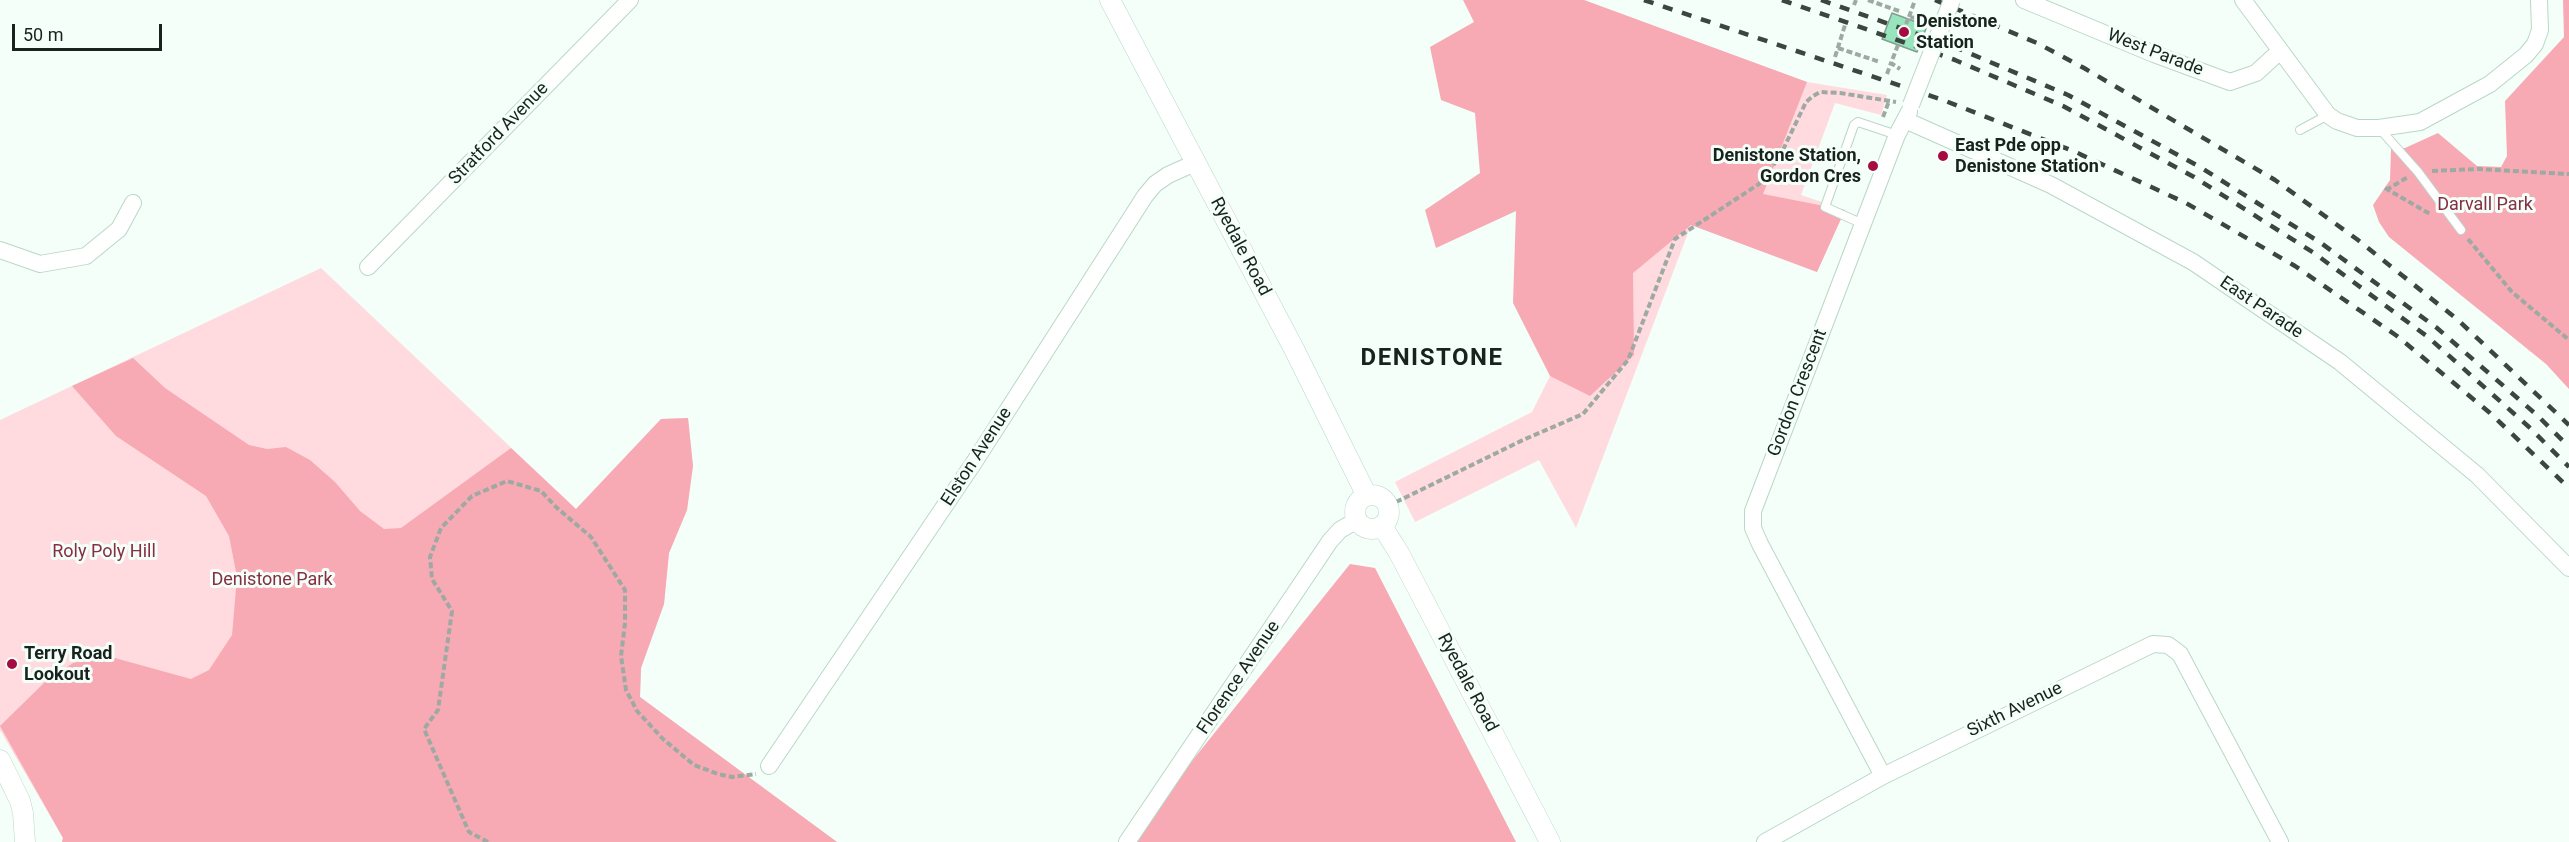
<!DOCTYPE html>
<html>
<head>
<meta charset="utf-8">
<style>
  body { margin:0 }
  #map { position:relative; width:2569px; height:842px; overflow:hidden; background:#f3fff8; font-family:Roboto,sans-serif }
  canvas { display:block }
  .scale { position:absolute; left:12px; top:24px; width:150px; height:27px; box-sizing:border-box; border:3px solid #18231d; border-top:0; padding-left:8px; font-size:18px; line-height:21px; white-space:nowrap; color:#18231d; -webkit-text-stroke:4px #f3fff8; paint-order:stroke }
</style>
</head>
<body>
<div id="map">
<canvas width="2569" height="842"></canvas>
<div class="scale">50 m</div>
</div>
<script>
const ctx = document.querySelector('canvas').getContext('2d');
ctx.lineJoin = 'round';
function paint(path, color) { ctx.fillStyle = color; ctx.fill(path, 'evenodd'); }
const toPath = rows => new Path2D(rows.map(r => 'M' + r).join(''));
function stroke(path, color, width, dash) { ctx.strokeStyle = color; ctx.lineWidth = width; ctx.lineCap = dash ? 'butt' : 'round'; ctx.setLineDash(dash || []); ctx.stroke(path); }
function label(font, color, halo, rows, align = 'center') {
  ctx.font = font + ' Roboto,sans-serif'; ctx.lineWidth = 6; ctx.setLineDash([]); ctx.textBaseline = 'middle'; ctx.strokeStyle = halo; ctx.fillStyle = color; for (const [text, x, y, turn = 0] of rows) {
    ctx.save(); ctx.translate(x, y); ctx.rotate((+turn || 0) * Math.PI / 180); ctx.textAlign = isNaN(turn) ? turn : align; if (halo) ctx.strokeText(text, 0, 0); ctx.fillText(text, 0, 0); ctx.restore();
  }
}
paint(toPath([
  [1491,0,1584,0,1807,82,1887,95,1881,115,1835,103,1801,195,1845,210,1817,272,1691,225,1576,528,1539,460,1415,522,1395,482,1532,412,1550,376],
  [321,268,576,509,661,419,688,418,693,466,687,510,669,553,664,604,641,668,640,697,837,842,62,842,63,838,0,730,0,420]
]), '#ffdbdf');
paint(toPath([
  [1463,0,1584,0,1807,82,1763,194,1845,210,1817,272,1691,225,1633,273,1634,355,1590,396,1550,376,1513,303,1516,211,1436,248,1425,210,1480,173,1475,113,1441,100,1430,47,1474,22],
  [2563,0,2569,0,2569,389,2546,364,2389,237,2379,222,2373,205,2390,180,2391,149,2405,148,2438,133,2477,166,2501,167,2507,156,2505,101,2564,37],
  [133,358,165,388,249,445,267,449,286,447,310,460,335,482,360,511,384,529,401,528,511,448,576,509,661,419,688,418,693,466,687,510,669,553,664,604,641,668,640,697,837,842,62,842,63,838,0,726,46,681,73,663,104,655,191,679,209,670,232,635,237,577,229,536,206,496,116,436,72,386],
  [1350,564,1375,568,1516,842,1127,842]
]), '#f7aab4');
const building = toPath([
  [1892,13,1927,26,1917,52,1882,39,1892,13]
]);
paint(building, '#98e4bd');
stroke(building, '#839e8f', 1.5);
const service = toPath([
  [2379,128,2418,172,2461,230],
  [2300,130,2328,115],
  [1863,224,1825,207,1854,125,1858,122,1897,135]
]);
const minor = toPath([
  [2024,0,2154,54,2230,82,2256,73,2280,51],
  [2243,0,2328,115,2337,121,2357,128,2379,128,2420,122,2490,84,2526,55,2535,44,2540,30,2539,0],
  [1905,120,2051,185,2193,262,2340,362,2477,475,2569,568],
  [0,250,40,264,86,256,119,229,133,203],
  [368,267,630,0],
  [769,766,975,461,1145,196,1155,184,1168,175,1195,163],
  [1883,776,1760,544,1753,528,1753,511,1897,135,1909,112],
  [1127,842,1330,541,1340,530,1357,520],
  [1765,842,1883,776,2153,644,2168,645,2180,654,2280,842]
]);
const tertiary = toPath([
  [1110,0,1294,349,1367,496],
  '1355 512a17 17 0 1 1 34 0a17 17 0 1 1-34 0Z',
  [1382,526,1399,553,1550,842],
  [0,760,20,801,23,813,25,842]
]);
stroke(service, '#bad7c7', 10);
stroke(minor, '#bad7c7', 18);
stroke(tertiary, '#bad7c7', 21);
stroke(toPath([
  [1868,0,1899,11],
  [1854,5,1856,0],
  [1909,17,1915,0],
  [1906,24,1909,17,1917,18],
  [1898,45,1891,63,1900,69],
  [1838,48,1880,62],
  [1835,57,1845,25],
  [1887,74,1891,63],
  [1883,117,1889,101],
  [2432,171,2477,169,2569,174],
  [2385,188,2430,214],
  [2386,190,2408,177],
  [2468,239,2512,292,2569,340],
  [1388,506,1523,440,1583,414,1628,360,1675,239,1759,184,1780,156,1806,102,1813,96,1820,92,1840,93,1896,102],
  [488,842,469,832,424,729,438,710,452,611,432,579,430,557,441,528,472,496,507,481,541,491,556,507,591,537,625,590,625,623,621,656,626,690,637,711,663,739,694,765,718,774,732,777,756,774]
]), '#9ea9a3', 4, [6, 3]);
stroke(service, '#fff', 8);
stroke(minor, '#fff', 16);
stroke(tertiary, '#fff', 20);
stroke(toPath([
  [1644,0,1943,100,2073,151,2186,203,2295,266,2397,336,2490,413,2569,488],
  [1782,0,1955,60,2063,106,2194,177,2314,253,2428,337,2529,427,2569,467],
  [1821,0,1957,48,2068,95,2200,167,2321,243,2437,328,2538,416,2569,447],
  [1935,0,2037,43,2084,68,2275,180,2358,240,2458,320,2569,425]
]), '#3b4640', 4.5, [10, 10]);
const minorBridge = toPath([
  [1911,105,1952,0]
]);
stroke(minorBridge, '#bad7c7', 18, []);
stroke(minorBridge, '#fff', 16);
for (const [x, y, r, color] of [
  [1904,32,6,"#a50c41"],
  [1943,156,6,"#a50c41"],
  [1873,166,6,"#a50c41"],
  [12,664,6,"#a50c41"]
]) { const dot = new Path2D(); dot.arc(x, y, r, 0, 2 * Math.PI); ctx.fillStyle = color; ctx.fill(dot); stroke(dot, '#f3fff8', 2); }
label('bold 18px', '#18231d', '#f3fff8', [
  ["Denistone",1916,22],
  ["Station",1916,43],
  ["East Pde opp",1955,146],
  ["Denistone Station",1955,167],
  ["Denistone Station,",1861,156,"right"],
  ["Gordon Cres",1861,177,"right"],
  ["Terry Road",24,654],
  ["Lookout",24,675]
], 'left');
label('18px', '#18231d', '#f3fff8', [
  ["West Parade",2155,53,21],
  ["Stratford Avenue",499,134,-46],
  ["Ryedale Road",1240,247,62],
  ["East Parade",2261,308,34],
  ["Gordon Crescent",1798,393,-69],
  ["Elston Avenue",977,457,-57],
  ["Florence Avenue",1239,678,-56],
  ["Ryedale Road",1467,683,62],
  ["Sixth Avenue",2015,710,-26]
]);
label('18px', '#872e42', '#f3fff8', [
  ["Darvall Park",2485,205],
  ["Roly Poly Hill",104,552],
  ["Denistone Park",272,580]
]);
ctx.letterSpacing = '1.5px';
label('bold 24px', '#18231d', '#f3fff8', [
  ["DENISTONE",1432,359]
]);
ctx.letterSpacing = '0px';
</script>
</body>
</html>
